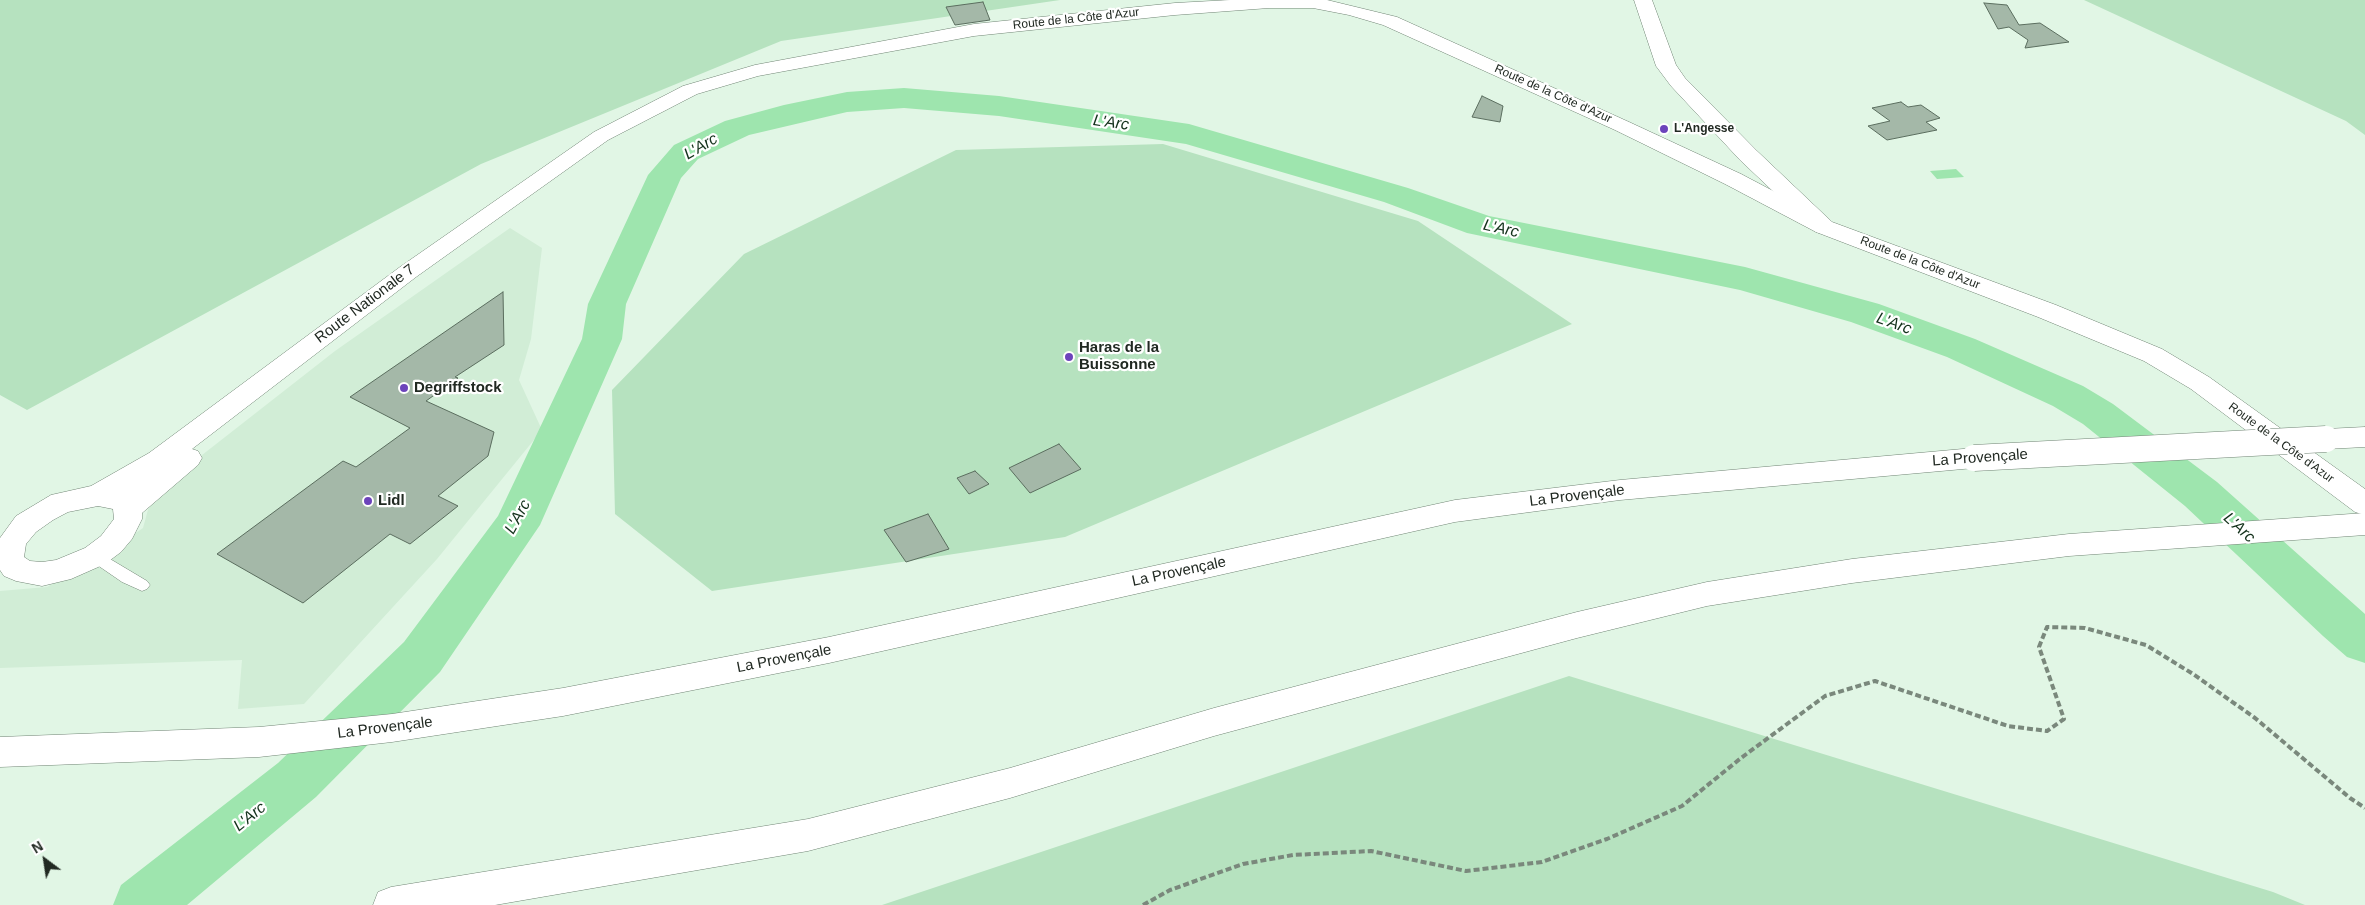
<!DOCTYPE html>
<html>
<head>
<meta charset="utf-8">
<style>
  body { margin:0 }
  #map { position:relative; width:2365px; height:905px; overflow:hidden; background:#e1f6e5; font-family:Arial,sans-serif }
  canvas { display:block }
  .north { position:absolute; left:20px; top:835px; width:50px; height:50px; -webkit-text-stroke:4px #fff; paint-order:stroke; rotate:329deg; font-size:14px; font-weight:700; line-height:20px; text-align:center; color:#212922 }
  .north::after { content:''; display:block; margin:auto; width:18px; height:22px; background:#212922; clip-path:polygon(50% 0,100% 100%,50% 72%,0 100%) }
</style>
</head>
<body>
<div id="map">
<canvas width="2365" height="905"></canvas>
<div class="north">N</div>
</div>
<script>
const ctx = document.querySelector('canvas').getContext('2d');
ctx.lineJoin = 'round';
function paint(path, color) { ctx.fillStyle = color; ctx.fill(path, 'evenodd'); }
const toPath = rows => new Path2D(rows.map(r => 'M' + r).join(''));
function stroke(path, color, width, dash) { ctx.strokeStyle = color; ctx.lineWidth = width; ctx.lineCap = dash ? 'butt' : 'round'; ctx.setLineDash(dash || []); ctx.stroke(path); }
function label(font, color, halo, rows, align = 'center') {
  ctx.font = font + ' Arial,sans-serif'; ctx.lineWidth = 4.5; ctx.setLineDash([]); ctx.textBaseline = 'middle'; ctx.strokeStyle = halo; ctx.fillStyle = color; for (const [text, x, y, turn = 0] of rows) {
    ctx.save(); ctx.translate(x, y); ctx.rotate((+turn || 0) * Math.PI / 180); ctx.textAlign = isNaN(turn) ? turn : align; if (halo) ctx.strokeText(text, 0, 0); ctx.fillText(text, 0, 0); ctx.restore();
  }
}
paint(toPath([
  [510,228,542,248,531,339,519,380,542,430,437,559,304,704,238,709,242,660,0,668,0,591,47,587,98,558,143,528,149,506,165,484,335,351]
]), '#d1edd6');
paint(toPath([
  [0,0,1060,0,781,41,481,164,27,410,0,395],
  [2084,0,2365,0,2365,135,2346,121],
  [1163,144,1418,221,1572,324,1065,537,712,591,615,514,612,390,744,254,956,150],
  [1569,676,2273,892,2305,905,882,905]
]), '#b6e2bf');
paint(toPath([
  [1956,169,1964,177,1937,179,1930,171]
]), '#9ee5ae');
paint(toPath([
  [904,88,999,96,1189,124,1408,188,1489,216,1745,267,1879,304,1975,339,2083,386,2113,404,2217,482,2365,614,2365,663,2347,657,2323,636,2185,506,2083,424,2053,406,1947,357,1851,322,1740,290,1467,233,1384,202,1186,144,999,116,904,108,847,112,749,135,698,159,681,178,626,304,622,339,540,525,440,672,316,797,187,905,113,905,121,885,278,763,404,642,498,516,582,339,588,304,648,175,674,145,725,121,784,105,847,92,904,88]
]), '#9ee5ae');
const building = toPath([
  [983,2,990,20,955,25,946,7,983,2],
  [1984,3,2007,5,2019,25,2040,23,2069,42,2025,48,2028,40,2009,27,1998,29,1984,3],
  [1482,96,1503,106,1500,122,1472,117,1482,96],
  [1901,102,1908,107,1921,105,1940,118,1926,122,1937,130,1887,140,1868,126,1890,121,1872,108,1901,102],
  [503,292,504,345,455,377,458,378,426,401,494,432,488,456,438,496,458,506,410,544,390,534,303,603,217,554,343,461,356,467,410,428,350,397,503,292],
  [1059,444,1081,469,1030,493,1009,468,1059,444],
  [975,471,989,484,969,494,957,478,975,471],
  [928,514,949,549,906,562,884,530,928,514]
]);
paint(building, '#a4b8a8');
stroke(building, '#5b6e5f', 1);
const lane = toPath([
  [95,550,147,581,150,585,147,589,142,591,122,582,90,560,88,556,90,552,95,550]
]);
const secondary = toPath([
  [1634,0,1652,0,1676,65,1685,78,1756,150,1832,222,1835,227,1832,232,1824,234,1816,232,1740,160,1671,86,1656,66,1634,0]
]);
const primary = toPath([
  [1230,0,1327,0,1397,17,1629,122,1741,174,1832,222,2056,305,2162,349,2209,377,2365,489,2365,515,2355,512,2191,389,2144,361,2038,317,1816,232,1725,184,1615,130,1383,25,1349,15,1313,8,1269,8,1175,15,974,36,758,76,697,94,608,140,416,277,192,449,198,451,202,458,198,465,142,513,142,519,132,539,121,552,105,564,71,579,42,586,16,581,4,576,0,570,0,538,16,516,51,495,91,486,149,453,400,267,594,132,683,86,755,65,974,24,1175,3,1230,0],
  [98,506,113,509,114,519,101,536,85,548,56,560,42,562,30,561,24,557,26,544,36,532,53,520,68,512,98,506]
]);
const highway = toPath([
  [2365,427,2365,447,2326,449,2316,446,2312,439,2316,432,2326,429,2365,427],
  [1974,448,1984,451,1988,458,1984,465,1974,468,1620,500,1455,522,829,663,563,716,392,742,259,757,0,767,0,737,259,727,392,714,563,688,829,637,1455,500,1620,480,1974,448],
  [2365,513,2365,535,2069,556,1852,583,1707,606,1577,638,1214,736,1010,798,808,851,495,905,373,905,378,892,391,887,808,819,1010,768,1214,708,1577,612,1707,582,1852,559,2069,534,2365,513]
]);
stroke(lane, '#718575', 1);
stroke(secondary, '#718575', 1);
stroke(primary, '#718575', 1);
stroke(highway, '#718575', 1);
stroke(toPath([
  [1143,905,1170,890,1243,864,1293,855,1371,851,1466,871,1542,862,1607,839,1682,806,1741,758,1825,696,1875,681,2008,726,2047,731,2064,719,2039,647,2047,627,2085,628,2146,645,2193,674,2255,718,2350,798,2365,808]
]), '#7a887c', 4, [6, 3]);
paint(lane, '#fff');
paint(secondary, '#fff');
paint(primary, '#fff');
paint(highway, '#fff');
const highwayBridge = toPath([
  [1974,458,2326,439]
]);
stroke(highwayBridge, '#718575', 27, []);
stroke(highwayBridge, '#fff', 26);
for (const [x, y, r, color] of [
  [1664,129,5,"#6c43bb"],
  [1069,357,5,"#6c43bb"],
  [404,388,5,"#6c43bb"],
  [368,501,5,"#6c43bb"]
]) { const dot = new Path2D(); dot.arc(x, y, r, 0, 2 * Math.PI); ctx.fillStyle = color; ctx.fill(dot); stroke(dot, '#fff', 2); }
label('12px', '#212922', '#fff', [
  ["Route de la Côte d'Azur",1076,19,-6],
  ["Route de la Côte d'Azur",1553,94,24],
  ["Route de la Côte d'Azur",1920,263,21],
  ["Route de la Côte d'Azur",2281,443,36]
]);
label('bold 12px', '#212922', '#fff', [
  ["L'Angesse",1674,129]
], 'left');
label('15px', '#212922', '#fff', [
  ["Route Nationale 7",365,304,-37],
  ["La Provençale",1980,458,-4],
  ["La Provençale",1577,496,-7],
  ["La Provençale",1179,572,-12],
  ["La Provençale",784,659,-11],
  ["La Provençale",385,728,-7]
]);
label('bold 15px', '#212922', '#fff', [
  ["Haras de la",1079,348],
  ["Buissonne",1079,365],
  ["Degriffstock",414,388],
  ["Lidl",378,501]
], 'left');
label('italic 16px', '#13311b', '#fff', [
  ["L'Arc",1111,123,8],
  ["L'Arc",701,147,-30],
  ["L'Arc",1501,229,12],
  ["L'Arc",1894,324,20],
  ["L'Arc",518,517,-61],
  ["L'Arc",2239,528,42],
  ["L'Arc",250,817,-39]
]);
</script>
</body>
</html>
